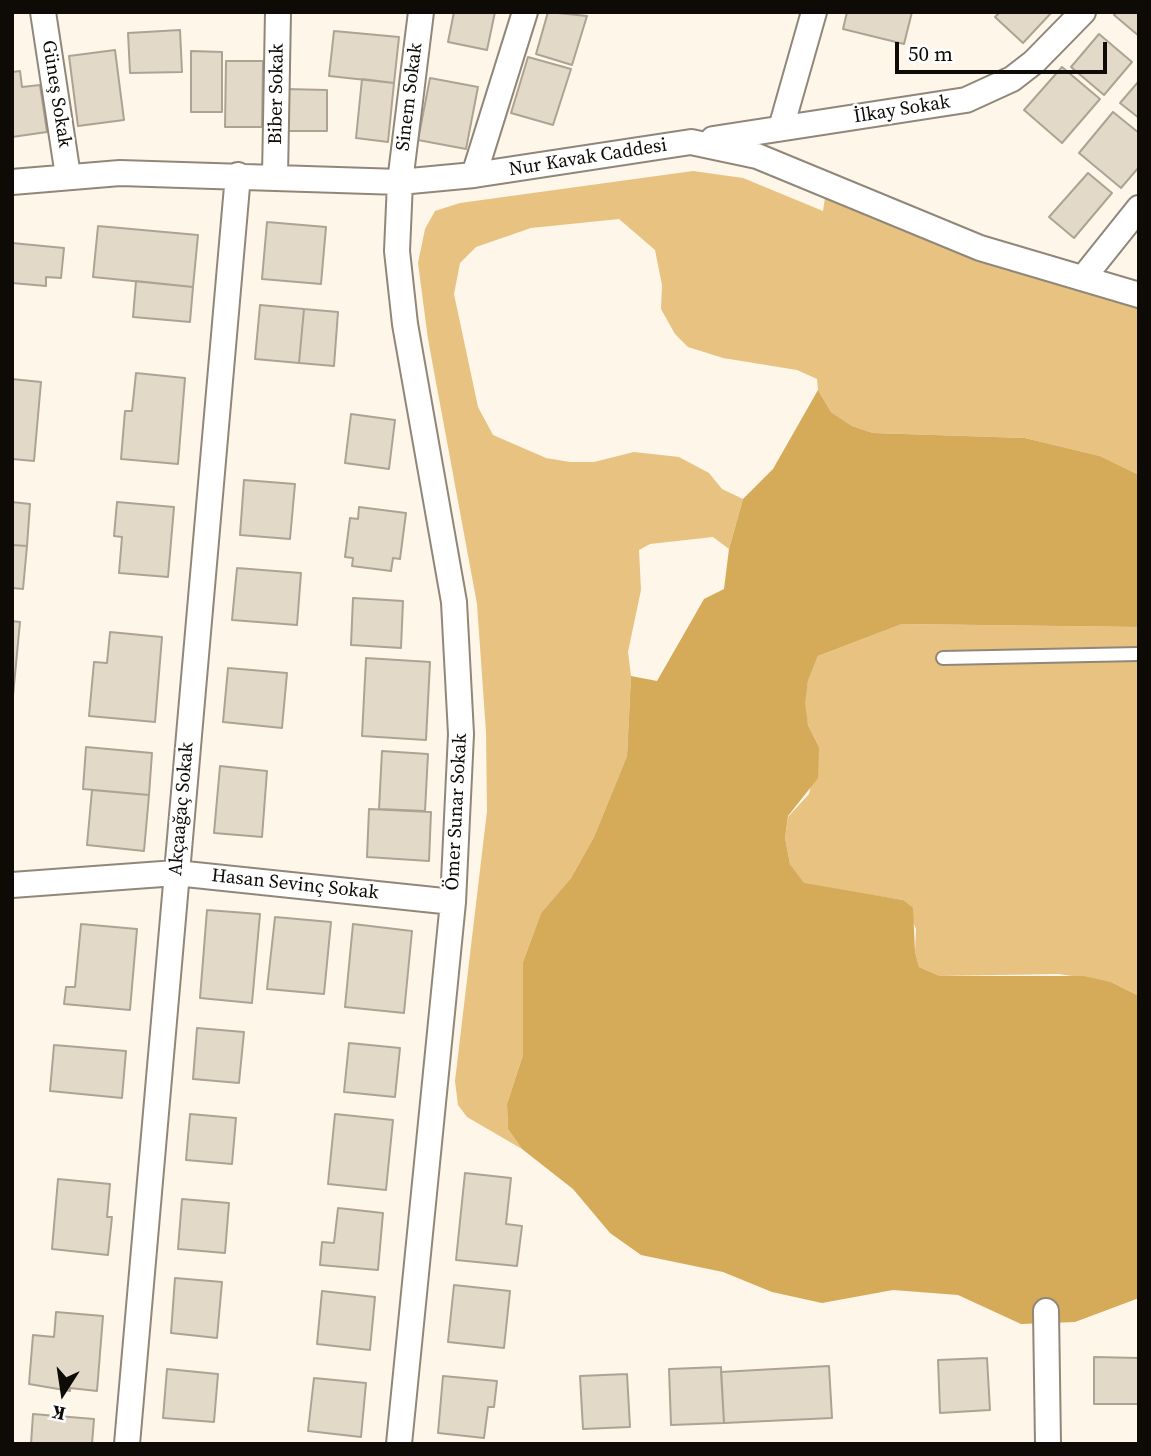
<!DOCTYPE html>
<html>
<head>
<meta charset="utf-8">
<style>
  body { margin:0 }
  #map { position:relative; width:1151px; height:1456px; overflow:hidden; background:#fef6e9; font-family:"Source Serif 4",serif }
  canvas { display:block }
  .frame { position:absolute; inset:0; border:14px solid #0e0b06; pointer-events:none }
  .north { position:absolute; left:28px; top:1358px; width:70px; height:70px; -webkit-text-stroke:5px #fff; paint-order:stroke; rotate:192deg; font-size:19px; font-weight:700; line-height:28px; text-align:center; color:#0e0b06 }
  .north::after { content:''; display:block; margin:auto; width:24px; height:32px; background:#0e0b06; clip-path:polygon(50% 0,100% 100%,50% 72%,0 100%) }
  .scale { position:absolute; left:895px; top:42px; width:212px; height:32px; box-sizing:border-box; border:4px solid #0e0b06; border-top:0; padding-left:9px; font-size:21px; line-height:24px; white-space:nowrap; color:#0e0b06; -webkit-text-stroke:5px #fff; paint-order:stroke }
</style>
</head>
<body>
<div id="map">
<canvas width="1151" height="1456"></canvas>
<div class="frame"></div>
<div class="north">K</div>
<div class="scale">50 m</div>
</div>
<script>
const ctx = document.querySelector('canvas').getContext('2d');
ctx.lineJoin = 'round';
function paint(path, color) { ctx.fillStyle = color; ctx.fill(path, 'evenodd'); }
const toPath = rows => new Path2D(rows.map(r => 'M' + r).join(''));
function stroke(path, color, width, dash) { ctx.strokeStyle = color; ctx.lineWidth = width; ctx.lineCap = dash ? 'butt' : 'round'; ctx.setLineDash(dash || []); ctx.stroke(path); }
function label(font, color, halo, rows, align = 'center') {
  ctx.font = font + ' "Source Serif 4",serif'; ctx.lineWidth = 5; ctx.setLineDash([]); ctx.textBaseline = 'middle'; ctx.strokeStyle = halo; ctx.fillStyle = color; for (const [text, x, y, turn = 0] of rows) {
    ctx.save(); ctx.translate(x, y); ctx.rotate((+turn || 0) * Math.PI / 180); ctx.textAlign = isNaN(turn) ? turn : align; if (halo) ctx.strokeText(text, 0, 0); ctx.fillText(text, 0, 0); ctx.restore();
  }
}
paint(toPath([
  [693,171,743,178,823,211,827,185,1139,295,1139,475,1100,456,1025,438,873,433,852,426,831,412,818,390,817,379,797,370,723,358,688,347,675,334,661,309,662,285,655,250,619,219,531,228,476,247,460,263,454,294,478,407,493,435,546,458,570,462,594,462,634,452,679,457,709,473,722,489,743,499,729,549,713,537,650,544,639,550,641,590,628,652,631,676,627,756,594,837,571,878,541,913,523,962,523,1055,507,1104,508,1129,522,1149,467,1117,458,1105,455,1081,487,811,486,732,477,604,428,339,418,263,425,229,435,211,460,203],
  [902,624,1139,627,1139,996,1111,982,1059,974,940,976,919,967,915,952,916,929,903,900,804,884,790,864,785,838,788,817,809,794,819,747,808,725,804,703,808,681,818,656]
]), '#e7c280');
paint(toPath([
  [818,390,831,412,852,426,873,433,1025,438,1100,456,1139,475,1139,627,902,624,818,656,808,681,805,703,808,725,819,747,818,778,788,816,785,838,790,864,804,883,903,900,913,908,915,952,919,967,940,976,1083,976,1111,982,1139,996,1139,1298,1075,1322,1021,1324,958,1295,893,1290,822,1303,772,1292,723,1272,641,1255,610,1233,573,1189,522,1149,508,1129,507,1104,523,1055,523,962,541,913,571,878,594,837,627,756,631,676,657,681,704,599,724,589,729,549,743,499,773,469]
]), '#d5aa59');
const building = toPath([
  [454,12,495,12,487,50,448,42,454,12],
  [548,12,587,16,572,65,536,54,548,12],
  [847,12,912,12,904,44,843,29,847,12],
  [1000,12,1052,12,1023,43,995,17,1000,12],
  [1117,12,1139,12,1139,36,1114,15,1117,12],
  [180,30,182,72,130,73,128,33,180,30],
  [334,31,399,37,394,83,329,76,334,31],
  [1099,34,1132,62,1104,95,1071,67,1099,34],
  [115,50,124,120,78,126,69,56,115,50],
  [191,51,222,52,222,112,191,112,191,51],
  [528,57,571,69,553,125,511,113,528,57],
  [226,61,263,61,262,127,225,127,226,61],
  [1062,67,1100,99,1062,143,1024,110,1062,67],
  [20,71,22,87,40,85,47,132,12,137,12,72,20,71],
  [430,78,478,87,466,149,418,140,430,78],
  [362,79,394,83,388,142,356,138,362,79],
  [1139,81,1139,118,1120,103,1139,81],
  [286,89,327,90,327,131,286,131,286,89],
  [1113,112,1139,133,1139,167,1121,188,1079,153,1113,112],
  [1088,173,1112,193,1074,238,1049,217,1088,173],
  [267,222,326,227,321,284,262,279,267,222],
  [98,226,198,235,193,287,93,277,98,226],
  [12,243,64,248,61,278,46,277,46,286,12,283,12,243],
  [136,281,193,287,190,322,133,317,136,281],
  [260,305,304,309,299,363,255,359,260,305],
  [304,309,338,312,334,366,299,363,304,309],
  [136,373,185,378,178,464,121,459,125,411,132,411,136,373],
  [12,379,41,382,34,461,12,459,12,379],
  [351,414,395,420,389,469,345,463,351,414],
  [244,480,295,484,290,539,240,535,244,480],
  [12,502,30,504,27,546,12,545,12,502],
  [117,502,174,507,168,577,119,573,122,537,114,536,117,502],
  [359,507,406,513,400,559,393,558,391,571,352,566,353,558,345,557,350,518,358,519,359,507],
  [12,545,27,546,23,589,12,588,12,545],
  [237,568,301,573,297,625,232,620,237,568],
  [353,598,403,601,401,648,351,645,353,598],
  [12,621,20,622,12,706,12,621],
  [110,632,162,637,155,722,89,716,94,662,107,663,110,632],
  [366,658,430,662,426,740,362,736,366,658],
  [228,668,287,673,282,728,223,722,228,668],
  [86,747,152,753,149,795,83,789,86,747],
  [382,751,428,754,425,811,379,809,382,751],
  [220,766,267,771,262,837,214,833,220,766],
  [92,790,149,795,144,851,87,845,92,790],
  [369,809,431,812,429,861,367,857,369,809],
  [207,910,260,914,252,1003,200,998,207,910],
  [275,917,331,922,324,994,267,989,275,917],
  [81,924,137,929,130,1010,64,1004,66,987,75,987,81,924],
  [353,924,412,931,404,1013,345,1007,353,924],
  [197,1028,244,1032,239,1083,193,1079,197,1028],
  [349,1043,400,1048,395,1097,344,1092,349,1043],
  [54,1045,126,1051,122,1098,50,1091,54,1045],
  [190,1114,236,1118,232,1164,186,1160,190,1114],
  [335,1114,393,1120,386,1190,328,1184,335,1114],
  [465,1173,511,1178,506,1224,522,1226,517,1266,456,1260,465,1173],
  [58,1179,110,1184,107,1217,112,1217,108,1255,52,1249,58,1179],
  [182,1199,229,1203,225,1253,178,1249,182,1199],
  [338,1208,383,1213,378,1270,320,1265,322,1242,334,1243,338,1208],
  [175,1278,222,1282,217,1338,171,1333,175,1278],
  [454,1285,510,1291,504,1348,448,1342,454,1285],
  [322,1291,375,1297,370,1350,317,1344,322,1291],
  [56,1312,103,1316,97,1391,70,1388,70,1391,29,1384,33,1335,54,1337,56,1312],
  [1094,1357,1139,1358,1139,1404,1094,1404,1094,1357],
  [987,1358,990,1410,940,1413,938,1360,987,1358],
  [829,1366,832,1418,724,1423,721,1372,829,1366],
  [721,1367,724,1423,671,1425,669,1369,721,1367],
  [167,1369,218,1374,214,1422,163,1418,167,1369],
  [627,1374,630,1427,583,1429,580,1376,627,1374],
  [443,1376,497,1381,494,1407,488,1407,484,1438,438,1433,443,1376],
  [314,1378,366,1383,361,1437,308,1431,314,1378],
  [33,1414,94,1419,92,1444,31,1444,33,1414]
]);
paint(building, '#e2d9c8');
stroke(building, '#aca393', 2);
const service = toPath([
  [943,658,1139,654]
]);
const minor = toPath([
  [43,12,68,176],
  [781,128,814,12],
  [713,139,966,100,1012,79,1034,62,1083,12],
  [474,175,525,12],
  [275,176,278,12],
  [12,182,120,173,400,182,474,175,691,142,757,156,980,248,1139,295],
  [1083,278,1139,208],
  [12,885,176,873,453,902],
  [1046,1311,1048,1444],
  [127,1444,238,175],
  [399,1444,453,902,461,734,454,602,405,324,397,251,400,182,421,12]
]);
stroke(service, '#908778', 16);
stroke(minor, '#908778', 28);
stroke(service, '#fff', 12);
stroke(minor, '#fff', 24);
label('19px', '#0e0b06', '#fff', [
  ["Güneş Sokak",56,94,81],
  ["Biber Sokak",277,94,-89],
  ["Sinem Sokak",410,97,-83],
  ["İlkay Sokak",902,110,-9],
  ["Nur Kavak Caddesi",588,158,-9],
  ["Akçaağaç Sokak",182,809,-85],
  ["Ömer Sunar Sokak",457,812,-87],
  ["Hasan Sevinç Sokak",295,885,6]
]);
</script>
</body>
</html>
